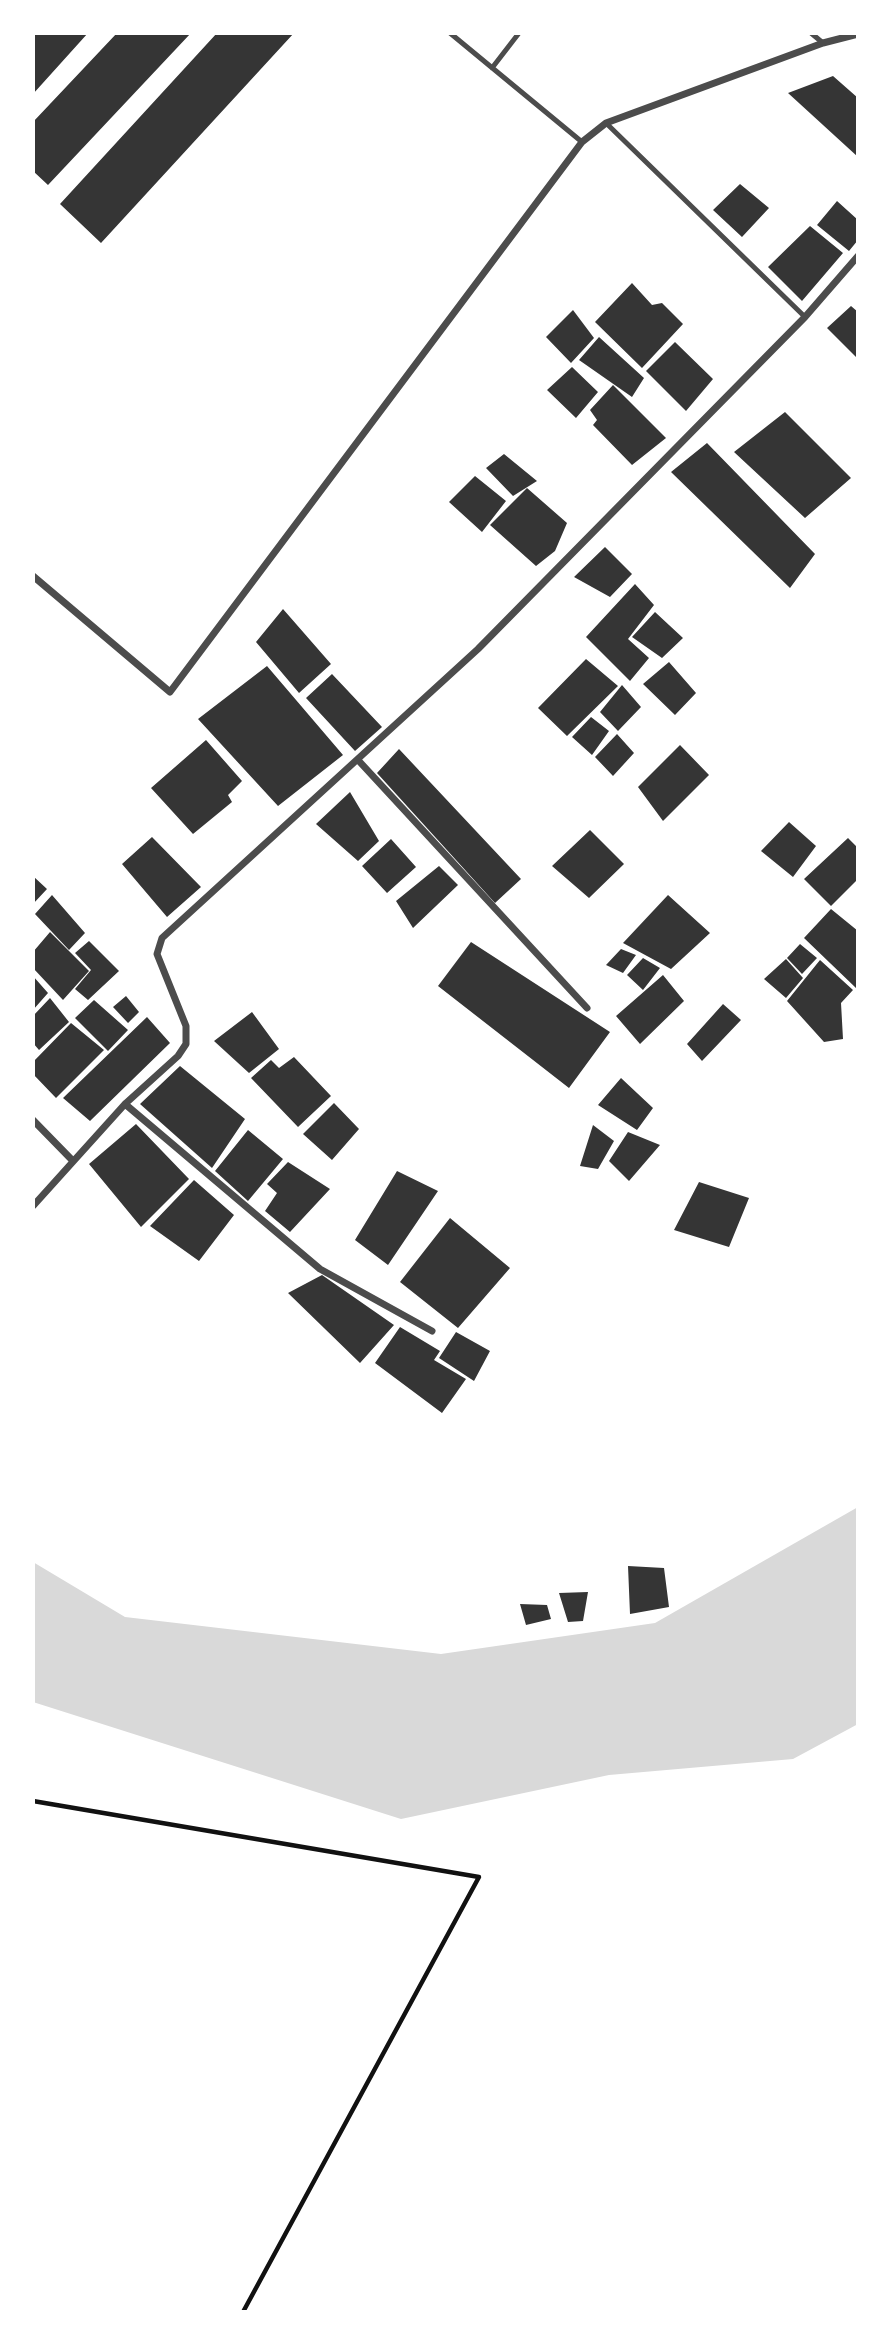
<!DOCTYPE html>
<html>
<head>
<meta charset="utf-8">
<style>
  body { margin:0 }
  #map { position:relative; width:891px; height:2345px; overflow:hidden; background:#fff; font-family:"Source Sans 3",sans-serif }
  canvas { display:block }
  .frame { position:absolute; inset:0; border:35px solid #fff; pointer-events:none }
</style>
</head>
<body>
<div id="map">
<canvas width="891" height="2345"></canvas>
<div class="frame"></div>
</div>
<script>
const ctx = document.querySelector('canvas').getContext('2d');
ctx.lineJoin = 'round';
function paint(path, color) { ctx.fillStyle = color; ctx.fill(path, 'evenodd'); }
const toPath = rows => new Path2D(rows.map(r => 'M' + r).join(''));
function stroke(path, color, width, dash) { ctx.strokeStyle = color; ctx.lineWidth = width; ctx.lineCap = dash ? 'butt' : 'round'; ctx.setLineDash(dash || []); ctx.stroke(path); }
paint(toPath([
  [858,1507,858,1724,793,1759,609,1775,401,1819,33,1702,33,1562,125,1617,441,1654,655,1623]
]), '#d9d9d9');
paint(toPath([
  [33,33,88,33,33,94],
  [117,33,191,33,48,185,33,171,33,122],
  [217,33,294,33,101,243,60,204],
  [833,76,858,98,858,157,788,93],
  [740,184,769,208,742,237,713,210],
  [837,201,858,220,858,240,849,251,817,225],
  [810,226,843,253,802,301,768,267],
  [632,283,652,305,662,303,683,324,642,368,595,322],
  [851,306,858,312,858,359,827,328],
  [573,310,594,338,571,363,546,337],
  [599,337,644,378,632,397,579,360],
  [675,342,713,379,686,411,646,371],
  [572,367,598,392,576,418,547,390],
  [613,385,666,438,632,465,593,425,597,420,590,410],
  [785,412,851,478,805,518,734,452],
  [707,443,815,554,790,588,671,472],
  [504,454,537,481,513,496,486,468],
  [475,476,506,501,482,532,449,502],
  [527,488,567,523,555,551,536,566,490,525],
  [605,547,632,574,610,597,574,577],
  [635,584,654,605,628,639,649,658,630,681,586,637],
  [283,609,331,664,299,693,256,642],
  [655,612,683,638,662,658,632,637],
  [586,659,618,686,567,736,538,708],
  [669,662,696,693,675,715,643,684],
  [267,666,343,755,278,806,198,719],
  [332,674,382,727,355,751,306,698],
  [622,685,641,707,618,731,600,712],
  [591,717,609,731,592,755,572,737],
  [617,734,634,753,613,776,595,757],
  [206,740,242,781,228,795,232,802,193,834,151,788],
  [680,745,709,775,663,821,638,787],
  [399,749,521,879,495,903,377,773],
  [350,792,379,841,358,861,316,824],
  [789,822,816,846,793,877,761,851],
  [590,830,624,864,589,898,552,866],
  [152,837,201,887,167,917,122,864],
  [848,838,858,848,858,879,831,906,804,879],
  [391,839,416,867,387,893,362,866],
  [439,866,458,885,413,928,396,901],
  [33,876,47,889,33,904],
  [52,895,85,933,69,950,35,914],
  [668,895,710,933,671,969,623,943],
  [831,909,858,931,856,988,804,938],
  [50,932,89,971,63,1000,33,968,33,952],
  [89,941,119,971,88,1000,75,989,91,970,75,953],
  [471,942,610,1032,569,1088,438,986],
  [800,944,817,958,802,974,787,958],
  [621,949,636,955,623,973,606,965],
  [643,958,660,968,643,990,627,975],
  [786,959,803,978,786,998,764,979],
  [820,960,853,990,841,1003,843,1039,824,1042,787,1001],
  [663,975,684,1001,640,1044,616,1016],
  [33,976,48,993,33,1010],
  [126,996,139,1012,128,1023,113,1007],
  [50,998,69,1022,39,1050,33,1043,33,1016],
  [94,1000,128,1030,108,1051,75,1018],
  [723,1004,741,1020,702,1061,687,1044],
  [252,1012,279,1049,249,1073,214,1041],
  [147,1017,170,1043,90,1121,63,1098],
  [71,1023,104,1050,56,1098,33,1074,33,1062],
  [294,1057,331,1096,298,1127,251,1078,271,1060,279,1068],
  [180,1066,245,1119,212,1168,140,1104],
  [621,1078,653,1108,637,1130,598,1105],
  [334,1103,359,1129,332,1160,303,1134],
  [136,1124,189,1179,141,1227,89,1164],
  [593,1125,614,1141,598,1169,580,1166],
  [248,1130,283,1159,248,1201,215,1171],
  [628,1132,660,1145,629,1181,609,1161],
  [288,1162,330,1189,290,1232,265,1211,277,1193,267,1184],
  [397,1171,438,1191,388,1265,355,1240],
  [194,1180,234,1215,199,1261,150,1226],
  [699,1182,749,1198,729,1247,674,1230],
  [450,1218,510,1268,458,1328,400,1282],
  [322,1275,394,1325,360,1363,288,1293],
  [400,1327,440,1351,434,1360,466,1379,442,1413,375,1363],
  [456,1332,490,1351,474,1381,439,1358],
  [628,1566,664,1568,669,1607,630,1614],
  [588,1592,583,1621,568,1622,559,1593],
  [520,1604,547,1605,551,1619,526,1625]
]), '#353535');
stroke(toPath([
  [33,1801,479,1877,243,2312]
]), '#111', 4.5);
stroke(toPath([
  [450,33,582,142],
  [811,33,823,43],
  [492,68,519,33],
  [606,123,805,317]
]), '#4c4c4c', 5);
stroke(toPath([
  [33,576,170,692,582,142,606,123,823,43,858,34],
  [358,760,587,1008],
  [125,1104,320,1269,432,1331],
  [33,1120,73,1161],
  [33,1206,125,1104,178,1056,186,1044,186,1026,157,954,162,938,478,649,805,317,858,256]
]), '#4c4c4c', 7);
</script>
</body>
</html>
